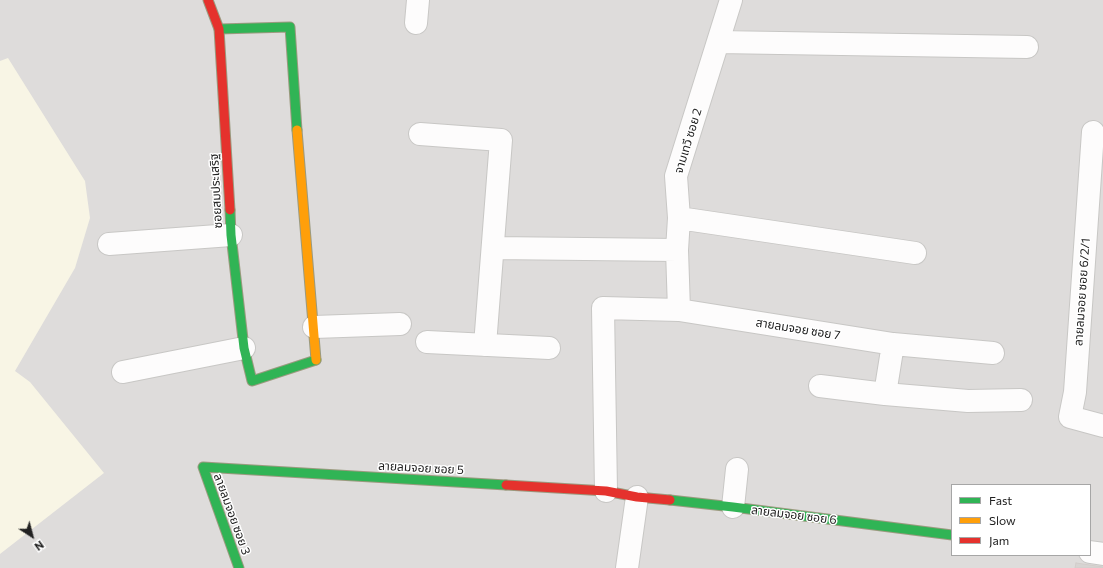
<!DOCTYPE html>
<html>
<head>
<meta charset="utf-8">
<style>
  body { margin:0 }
  #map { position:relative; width:1103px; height:568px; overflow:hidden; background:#efece9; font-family:Commissioner,sans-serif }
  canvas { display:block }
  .legend { position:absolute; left:951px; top:484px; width:140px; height:72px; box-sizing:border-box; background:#fff; border:1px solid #a6a6a6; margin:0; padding:5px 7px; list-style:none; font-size:12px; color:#212121 }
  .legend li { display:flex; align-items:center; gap:8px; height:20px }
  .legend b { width:20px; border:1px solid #a6a6a6 }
  .north { position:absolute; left:12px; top:516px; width:40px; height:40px; -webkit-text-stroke:3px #fff; paint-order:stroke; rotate:144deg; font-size:11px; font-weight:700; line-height:16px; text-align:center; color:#212121 }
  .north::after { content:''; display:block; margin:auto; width:14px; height:18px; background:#212121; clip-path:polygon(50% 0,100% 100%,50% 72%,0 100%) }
</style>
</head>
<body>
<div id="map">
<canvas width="1103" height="568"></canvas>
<ul class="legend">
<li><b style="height:5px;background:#30b455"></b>Fast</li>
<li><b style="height:5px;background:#ff9f0a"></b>Slow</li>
<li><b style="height:5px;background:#e5322d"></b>Jam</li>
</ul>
<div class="north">N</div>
</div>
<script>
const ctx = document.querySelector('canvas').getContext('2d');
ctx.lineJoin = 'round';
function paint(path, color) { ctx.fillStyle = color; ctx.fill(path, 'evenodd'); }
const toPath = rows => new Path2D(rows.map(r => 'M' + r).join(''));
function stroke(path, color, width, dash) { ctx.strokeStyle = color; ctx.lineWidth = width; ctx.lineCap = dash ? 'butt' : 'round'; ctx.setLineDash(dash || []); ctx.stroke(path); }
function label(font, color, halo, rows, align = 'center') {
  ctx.font = font + ' Commissioner,"Noto Sans Thai",sans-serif'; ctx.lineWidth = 3; ctx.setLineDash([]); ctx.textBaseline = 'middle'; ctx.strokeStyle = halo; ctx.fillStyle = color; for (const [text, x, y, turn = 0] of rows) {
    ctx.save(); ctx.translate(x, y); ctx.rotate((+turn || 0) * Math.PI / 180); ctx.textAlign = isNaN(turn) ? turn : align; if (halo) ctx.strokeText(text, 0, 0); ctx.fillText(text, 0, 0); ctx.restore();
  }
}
paint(toPath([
  [0,0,1103,0,1103,568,0,568],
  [952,485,1090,485,1090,555,952,555]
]), '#dedcdb');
paint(toPath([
  [8,58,85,181,90,218,75,268,15,371,30,382,104,473,0,554,0,61]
]), '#f8f5e5');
const building = toPath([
  [1076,563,1103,567,1103,568,1075,568,1076,563]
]);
paint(building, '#d7d4d2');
stroke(building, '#d2cdca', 1);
const street = toPath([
  [416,23,418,0],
  [718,42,1027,47],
  [1093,132,1075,392,1070,417,1103,426],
  [420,134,501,140,485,345],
  [679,218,915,253],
  [109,244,231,235],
  [493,248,677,250],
  [679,310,677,250,679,218,676,176,731,0],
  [314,327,400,324],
  [427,342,549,348],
  [123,372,244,348],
  [820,386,885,394,968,401,1021,400],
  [885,394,893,344],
  [606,491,603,308,679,310,893,344,993,353],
  [733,507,737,469],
  [1090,552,1103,554],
  [627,568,637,497]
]);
const fast = toPath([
  [219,29,290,27,297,130],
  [230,210,231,235,244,348,252,381,316,360],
  [670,500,733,507,952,535],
  [239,568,203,467,506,485]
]);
const slow = toPath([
  [297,130,316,360]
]);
const jam = toPath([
  [208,0,219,29,230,210],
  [506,485,606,491,637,497,670,500]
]);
stroke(street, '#c8c7c5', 24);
stroke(fast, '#9b9a7f', 11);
stroke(slow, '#9b9a7f', 11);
stroke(jam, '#9b9a7f', 11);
stroke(street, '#fdfcfc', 22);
stroke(fast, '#30b455', 9);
stroke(slow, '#ff9f0a', 9);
stroke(jam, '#e5322d', 9);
label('12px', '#212121', '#fff', [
  ["จามเทวี ซอย 2",688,141,-73],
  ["ซอยสมประเสริฐ",216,191,-93],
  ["ลายลมจอย ซอย 6/2/1",1082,292,-86],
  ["สายลมจอย ซอย 7",798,329,9],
  ["ลายลมจอย ซอย 5",421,468,3],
  ["ลายลมจอย ซอย 3",232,514,70],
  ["ลายลมจอย ซอย 6",794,515,7]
]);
</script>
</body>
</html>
